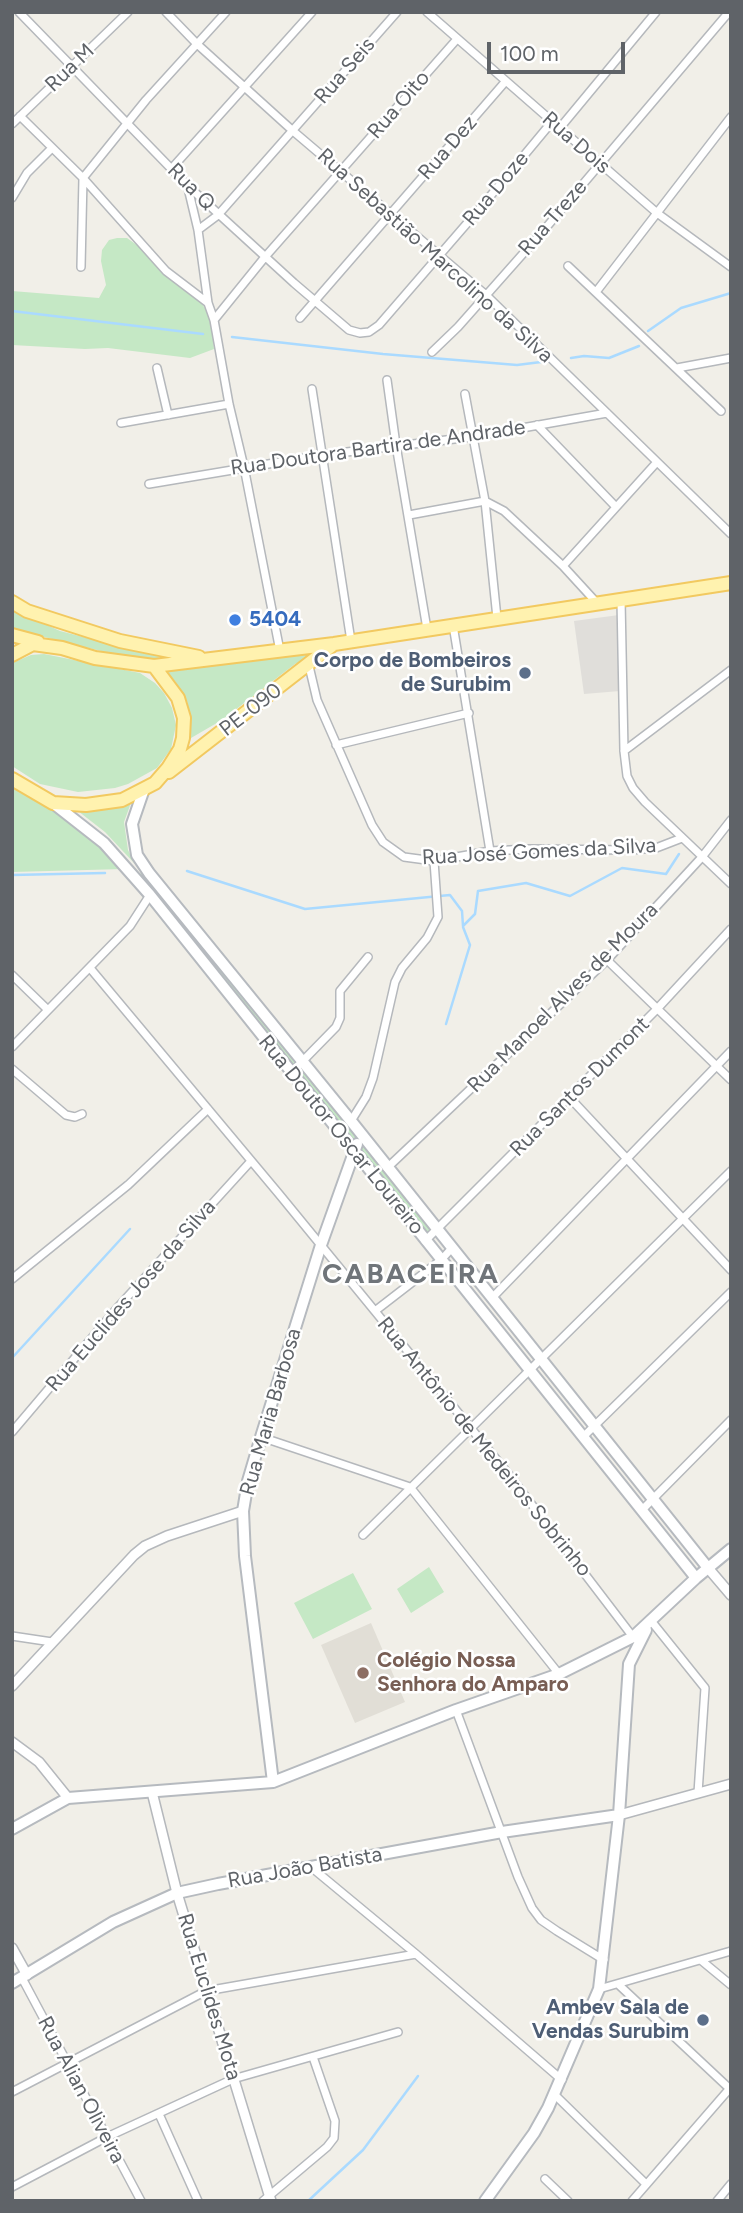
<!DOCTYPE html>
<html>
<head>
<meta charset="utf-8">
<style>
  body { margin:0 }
  #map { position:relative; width:743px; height:2213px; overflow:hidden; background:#f1efe8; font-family:Figtree,sans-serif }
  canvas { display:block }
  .frame { position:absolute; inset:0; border:14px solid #5f6368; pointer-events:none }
  .scale { position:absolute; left:487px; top:42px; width:138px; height:32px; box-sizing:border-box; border:4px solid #5f6368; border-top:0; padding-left:9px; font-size:21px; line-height:24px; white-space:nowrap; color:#5f6368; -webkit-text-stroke:5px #fff; paint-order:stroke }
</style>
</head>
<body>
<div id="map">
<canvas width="743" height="2213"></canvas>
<div class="frame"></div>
<div class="scale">100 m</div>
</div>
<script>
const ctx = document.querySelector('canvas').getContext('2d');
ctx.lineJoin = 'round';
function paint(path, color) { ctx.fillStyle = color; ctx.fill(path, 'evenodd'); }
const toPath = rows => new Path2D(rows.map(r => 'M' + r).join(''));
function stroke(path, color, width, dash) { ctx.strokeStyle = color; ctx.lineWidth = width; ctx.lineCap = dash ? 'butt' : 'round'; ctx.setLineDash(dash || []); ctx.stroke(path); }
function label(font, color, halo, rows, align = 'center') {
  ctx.font = font + ' Figtree,sans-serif'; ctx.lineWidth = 5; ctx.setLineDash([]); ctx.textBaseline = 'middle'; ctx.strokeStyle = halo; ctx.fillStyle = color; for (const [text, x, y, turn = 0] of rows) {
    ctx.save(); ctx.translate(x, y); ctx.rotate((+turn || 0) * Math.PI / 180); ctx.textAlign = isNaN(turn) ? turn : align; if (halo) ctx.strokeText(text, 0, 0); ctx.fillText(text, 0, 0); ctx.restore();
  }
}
paint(toPath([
  [619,615,620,691,584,694,574,621]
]), '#e0deda');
paint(toPath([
  [371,1623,405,1702,355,1723,321,1645]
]), '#e1ded6');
paint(toPath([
  [117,238,127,238,141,248,199,300,208,312,212,326,214,349,190,358,108,348,85,349,12,345,12,291,99,298,106,285,101,261,102,250,109,240],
  [12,609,60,631,161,657,153,660,117,655,12,629],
  [309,652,310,656,295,664,222,720,191,738,191,722,187,701,175,681,163,670],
  [44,654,140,673,155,683,164,693,172,708,176,725,171,749,157,768,128,784,115,788,78,792,40,784,12,766,12,663,31,655],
  [12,788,27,792,80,826,124,869,12,872],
  [132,800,124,822,128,850,135,864,105,832,78,811,106,807],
  [142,872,435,1233,430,1237,139,875],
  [429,1567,444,1592,411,1613,397,1589],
  [353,1573,372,1609,313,1639,294,1603]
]), '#c5e8c5');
stroke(toPath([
  [12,311,203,334],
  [648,331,681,308,731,293],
  [232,337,383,354,517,365,541,362],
  [571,358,584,356,609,358,639,346],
  [187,871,305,909,450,895,462,911,463,926,475,914,478,891,526,883,570,896,622,868,666,874,679,854],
  [12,875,105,873],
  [446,1024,470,945,463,927],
  [12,1358,130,1229],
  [308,2201,363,2150,418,2076]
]), '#aadaff', 2.5);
const minor = toPath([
  [19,12,188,186,294,283,349,330,360,333,369,332,379,325,482,206,551,123],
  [166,12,197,44,293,131,486,295,731,534],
  [427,12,657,213,731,267],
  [20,116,83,178,166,271,208,303],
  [12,124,128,12],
  [559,129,656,12],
  [172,168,312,12],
  [188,188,198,230,208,303,214,320,229,404,244,467,280,651],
  [12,198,27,173,52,148],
  [198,230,218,215,397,12],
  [568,266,721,411],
  [81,267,83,178,146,100,226,12],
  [596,292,731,117],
  [300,318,505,82],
  [214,320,265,257,457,39],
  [432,352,458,327,544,230,729,12],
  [157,368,168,415],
  [677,368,731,358],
  [387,380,396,445,427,629],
  [312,389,351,641],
  [465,394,485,501,497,618],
  [121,423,229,404],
  [537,425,616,507],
  [149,484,322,455,471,437,607,413],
  [409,515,485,501,504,511,563,566,596,602],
  [563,566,657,462],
  [621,600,624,751,627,776,633,788,645,802,731,884],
  [453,625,490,851],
  [309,666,317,700,372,825,383,842,404,857,434,861,490,851,529,849,631,850,656,848,682,838],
  [336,745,469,713],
  [624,751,731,670],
  [607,960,731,1080],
  [90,968,279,1194,510,1476,633,1637],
  [12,975,48,1010],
  [12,1047,130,926,150,895],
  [12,1069,66,1115,75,1117,82,1114],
  [291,1073,336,1027,340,1018,340,991,368,957],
  [570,1098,731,1270],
  [351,1121,366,1097,373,1078,395,982,402,968,427,938,438,917,434,861],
  [387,1168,607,960,702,857,731,820],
  [425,1241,657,1009,731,929],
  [12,1279,128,1185,208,1109],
  [492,1298,731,1051],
  [375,1311,441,1260,452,1248],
  [12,1432,119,1306,251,1161],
  [261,1437,410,1487,559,1674],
  [583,1437,731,1292],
  [642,1510,731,1420],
  [363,1535,731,1171],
  [652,1622,705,1688,698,1793],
  [12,1636,52,1642],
  [456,1710,518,1877,532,1908,541,1920,557,1931,604,1960],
  [311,1867,416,1954,562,2080],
  [702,1961,731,1985],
  [22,1978,141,2201],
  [619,1985,731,2090],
  [599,1989,731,1951],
  [12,2092,206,1991,416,1954],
  [555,2095,646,2184],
  [159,2114,198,2201],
  [545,2179,568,2201],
  [12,2187,107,2137,233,2079,398,2032],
  [263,2201,327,2147,334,2138,335,2121,313,2057],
  [632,2201,731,2087],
  [717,2201,731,2184]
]);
const tertiary = toPath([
  [708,1568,731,1595],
  [12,1686,134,1555,145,1546,167,1536,243,1511],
  [12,1742,39,1762,68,1798],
  [152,1792,177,1893,271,2201],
  [619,1815,731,1784],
  [12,1948,27,1975]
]);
const secondary = toPath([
  [144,789,132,824,137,855,149,873,351,1121,708,1568],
  [53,803,104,843,150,895,696,1578],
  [273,1782,245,1556,243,1511,248,1481,261,1437,321,1245,357,1144],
  [12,1829,68,1798,273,1782,456,1710,559,1674,633,1637,696,1578,731,1549],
  [12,1983,113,1922,177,1893,218,1884,502,1832,619,1815],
  [485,2201,534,2133,548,2108,599,1989,619,1815,629,1664,646,1630]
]);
const primary = toPath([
  [12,602,27,611,120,641,199,657],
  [12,635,38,642],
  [12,655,33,644,62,648,95,658,154,666,178,698,184,718,183,738,180,749,168,768,155,783,122,800,86,805,53,803,12,779],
  [154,666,334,644,731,583],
  [169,772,334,644]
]);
stroke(minor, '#b5b8bc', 10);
stroke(tertiary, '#b5b8bc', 12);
stroke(secondary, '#b6babf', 14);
stroke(primary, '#f2c960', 16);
stroke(minor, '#fff', 7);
stroke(tertiary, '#fff', 9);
stroke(secondary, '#fff', 10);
stroke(primary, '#fff2af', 12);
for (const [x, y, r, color] of [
  [235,620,7,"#3f7fe0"],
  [525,673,7,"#5c6f8a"],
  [363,1673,7,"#8d6e63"],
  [703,2020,7,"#5c6f8a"]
]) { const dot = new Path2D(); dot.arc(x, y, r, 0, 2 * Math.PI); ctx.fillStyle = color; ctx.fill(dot); stroke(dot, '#fff', 2.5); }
label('21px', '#5f6368', '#fff', [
  ["Rua M",70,68,-44],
  ["Rua Seis",345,71,-49],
  ["Rua Oito",399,105,-49],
  ["Rua Dois",576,143,41],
  ["Rua Dez",448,148,-49],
  ["Rua Q",191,187,45],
  ["Rua Doze",496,189,-50],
  ["Rua Treze",553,218,-49],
  ["Rua Sebastião Marcolino da Silva",435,256,42],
  ["Rua Doutora Bartira de Andrade",378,448,-8],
  ["PE-090",251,710,-38],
  ["Rua José Gomes da Silva",539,852,-3],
  ["Rua Manoel Alves de Moura",563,998,-45],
  ["Rua Santos Dumont",580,1087,-45],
  ["Rua Doutor Oscar Loureiro",341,1135,51],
  ["Rua Euclides Jose da Silva",131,1296,-49],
  ["Rua Maria Barbosa",271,1412,-74],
  ["Rua Antônio de Medeiros Sobrinho",484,1447,51],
  ["Rua João Batista",305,1868,-10],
  ["Rua Euclides Mota",209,1997,73],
  ["Rua Alian Oliveira",81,2090,62]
]);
label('bold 21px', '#366cbe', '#fff', [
  ["5404",249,620]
], 'left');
label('bold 21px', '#4e5e75', '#fff', [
  ["Corpo de Bombeiros",511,661],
  ["de Surubim",511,685],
  ["Ambev Sala de",689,2008],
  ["Vendas Surubim",689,2032]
], 'right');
label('bold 21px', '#785e54', '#fff', [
  ["Colégio Nossa",377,1661],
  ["Senhora do Amparo",377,1685]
], 'left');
ctx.letterSpacing = '2px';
label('bold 28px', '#70757a', '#fff', [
  ["CABACEIRA",411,1275]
]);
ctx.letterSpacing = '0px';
</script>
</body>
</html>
